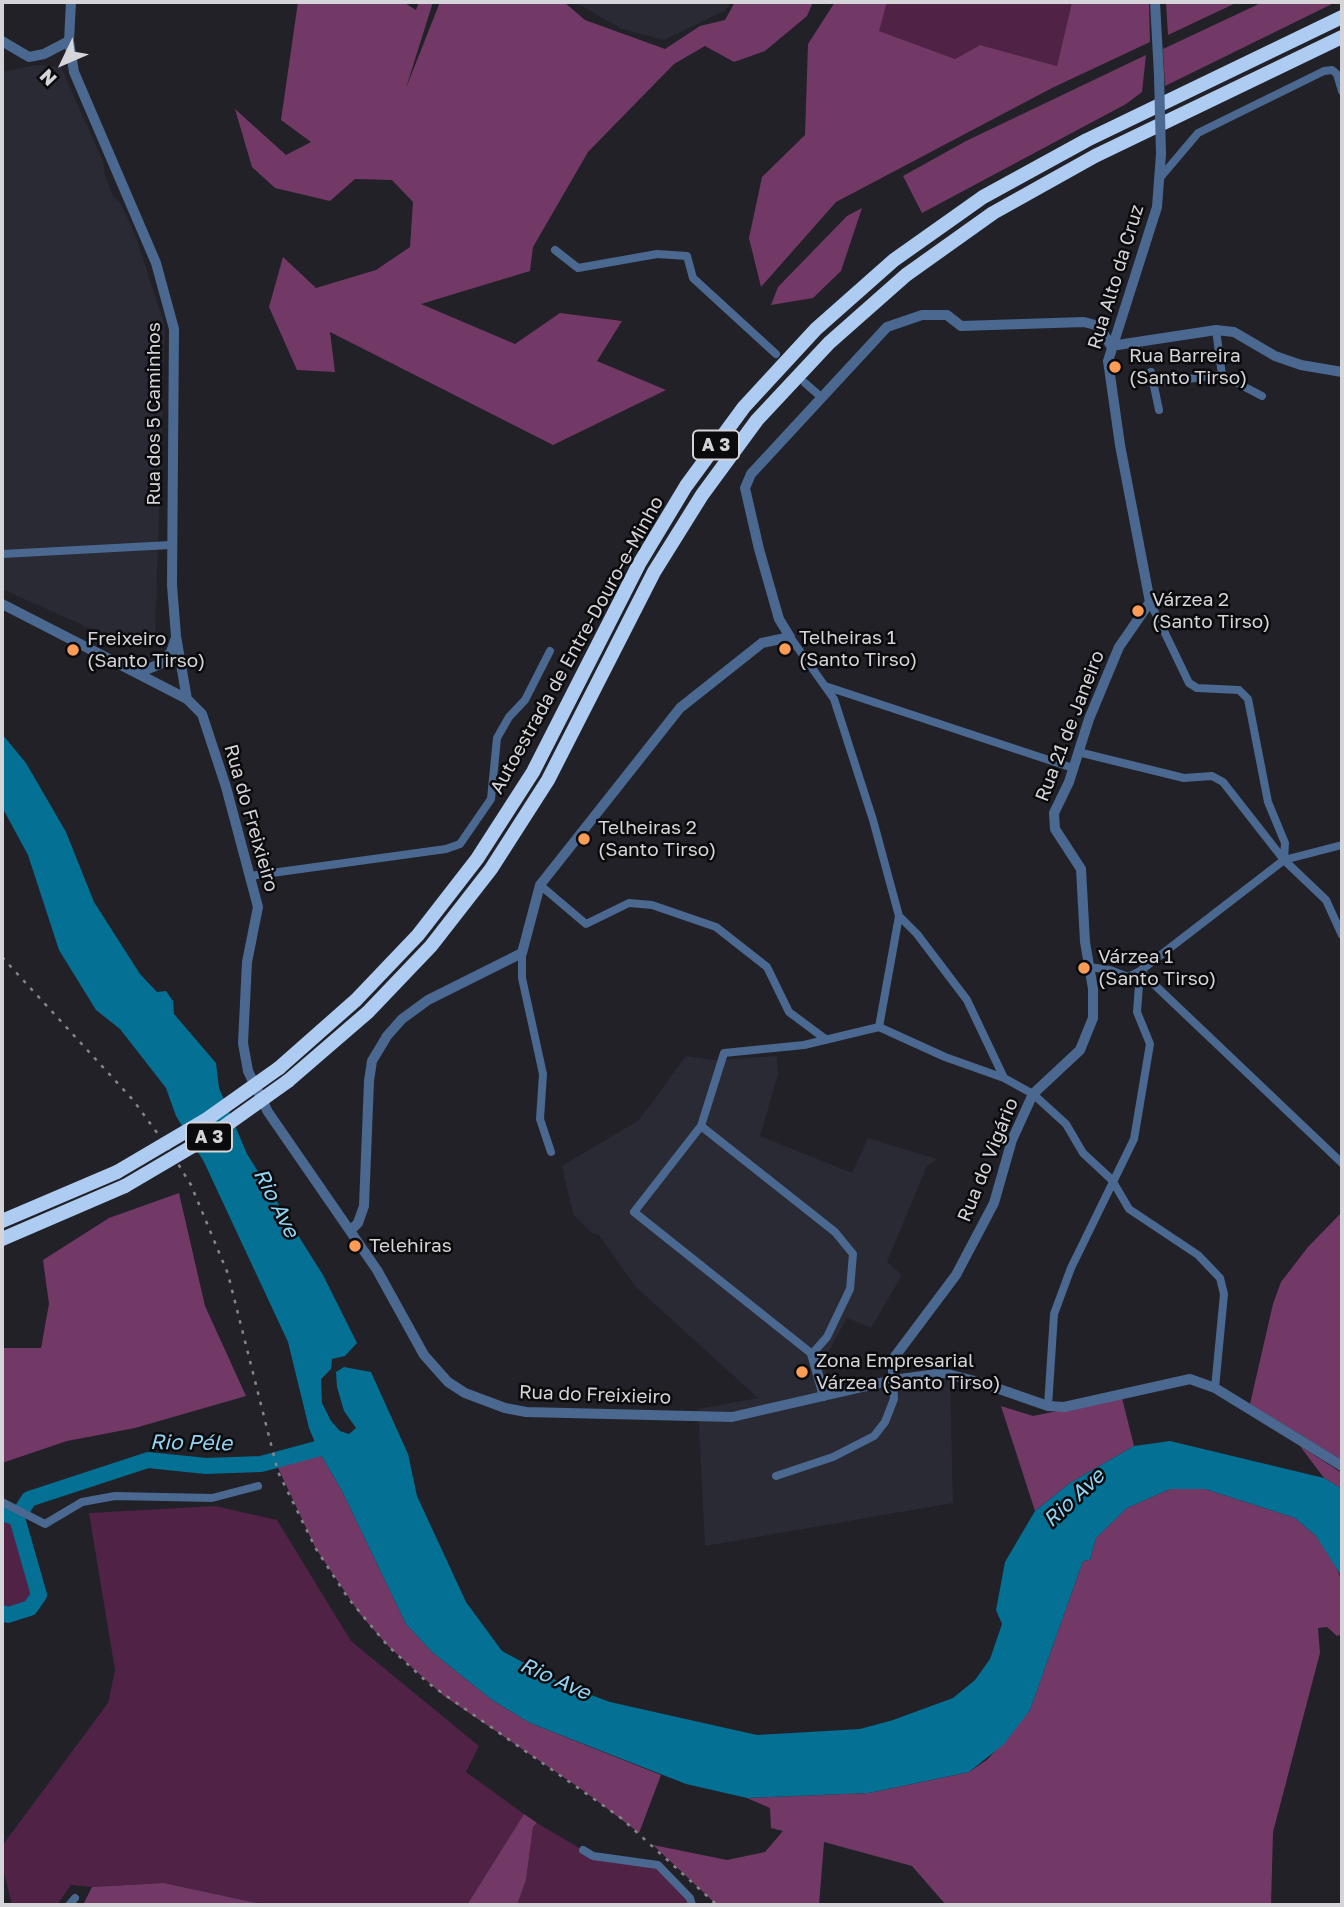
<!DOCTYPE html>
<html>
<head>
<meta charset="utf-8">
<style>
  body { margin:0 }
  #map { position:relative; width:1344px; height:1907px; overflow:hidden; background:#212127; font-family:"Golos Text",sans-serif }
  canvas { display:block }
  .frame { position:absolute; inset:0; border:4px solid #d5d5d9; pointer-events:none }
  .north { position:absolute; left:28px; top:28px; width:70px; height:70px; -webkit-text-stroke:5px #0b0b0e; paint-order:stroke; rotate:226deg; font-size:19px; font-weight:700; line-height:28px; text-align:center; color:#d5d5d9 }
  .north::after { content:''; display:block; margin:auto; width:24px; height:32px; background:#d5d5d9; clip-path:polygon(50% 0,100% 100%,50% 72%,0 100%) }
</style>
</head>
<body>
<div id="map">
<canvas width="1344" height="1907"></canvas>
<div class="frame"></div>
<div class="north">N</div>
</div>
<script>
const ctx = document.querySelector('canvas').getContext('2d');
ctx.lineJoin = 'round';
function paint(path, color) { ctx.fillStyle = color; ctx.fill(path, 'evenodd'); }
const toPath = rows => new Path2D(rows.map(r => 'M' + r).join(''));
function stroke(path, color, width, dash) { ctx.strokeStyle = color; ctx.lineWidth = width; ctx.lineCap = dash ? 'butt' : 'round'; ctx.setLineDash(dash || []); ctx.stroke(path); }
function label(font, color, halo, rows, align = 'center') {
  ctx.font = font + ' "Golos Text",sans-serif'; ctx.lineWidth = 5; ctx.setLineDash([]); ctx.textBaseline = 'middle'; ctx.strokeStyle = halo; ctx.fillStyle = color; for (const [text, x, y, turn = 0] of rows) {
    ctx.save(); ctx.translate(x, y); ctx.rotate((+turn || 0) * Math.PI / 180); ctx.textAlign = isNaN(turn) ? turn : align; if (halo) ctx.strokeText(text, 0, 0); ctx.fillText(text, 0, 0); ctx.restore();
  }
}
paint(toPath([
  [575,2,731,2,726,10,664,40,622,29],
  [37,65,61,67,104,164,104,173,113,196,121,204,136,237,165,326,155,638,134,648,2,589,2,72],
  [686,1056,713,1060,777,1056,778,1075,760,1136,852,1173,868,1138,937,1159,927,1166,887,1262,902,1275,871,1328,847,1318,825,1358,826,1372,848,1394,900,1383,950,1380,953,1503,705,1546,698,1409,758,1398,635,1286,599,1235,592,1233,573,1214,562,1166,639,1120]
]), '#292a34');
paint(toPath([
  [887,2,1072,2,1057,66,980,45,955,59,878,31],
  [215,1506,277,1520,351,1641,479,1746,466,1772,524,1814,467,1905,266,1905,164,1883,92,1887,71,1885,57,1905,12,1905,2,1865,2,1846,108,1703,115,1670,89,1513],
  [2,1513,17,1518,39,1595,30,1608,8,1615,2,1613],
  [537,1823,593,1856,658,1865,692,1905,517,1905,526,1880,533,1827]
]), '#4f2246');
paint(toPath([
  [298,2,403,2,416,10,419,2,433,2,406,88,440,2,564,2,585,20,665,49,700,26,725,20,735,2,813,2,807,16,765,51,734,62,705,46,674,64,588,152,533,247,530,271,421,304,515,344,560,313,622,321,597,361,666,390,553,445,330,332,335,372,297,370,269,307,283,257,316,288,376,270,410,247,413,202,392,180,355,179,330,201,275,188,252,167,235,109,286,155,311,142,281,120],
  [835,2,887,2,879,31,955,59,980,45,1057,66,1072,2,1149,2,1150,42,1052,88,836,202,761,287,749,238,762,177,805,135,808,44],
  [1166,2,1238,2,1168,35],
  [1263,2,1336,2,1165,86,1163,49],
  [1146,55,1142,92,1126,104,922,213,903,176,966,141],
  [862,208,841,271,813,298,771,305,778,287,847,216],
  [179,1193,205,1306,246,1396,135,1428,67,1441,2,1463,2,1348,41,1348,49,1304,43,1260,109,1218],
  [1342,1212,1342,1460,1250,1404,1273,1304,1281,1282,1308,1247],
  [1122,1398,1134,1446,1070,1483,1035,1511,1001,1406,1033,1416],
  [1300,1446,1342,1473,1342,1489,1324,1478],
  [318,1450,342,1491,406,1624,432,1652,492,1700,530,1723,661,1775,639,1833,584,1791,444,1696,388,1646,360,1614,316,1549,273,1457],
  [1170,1489,1205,1489,1295,1518,1316,1536,1334,1562,1342,1581,1342,1634,1337,1636,1327,1627,1318,1628,1320,1653,1273,1832,1271,1905,946,1905,912,1866,824,1842,819,1905,717,1905,653,1845,727,1860,765,1852,783,1831,771,1828,770,1808,747,1798,869,1793,969,1772,988,1759,1030,1710,1078,1575,1083,1561,1090,1560,1096,1538,1127,1508],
  [524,1814,537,1823,533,1827,526,1880,517,1905,467,1905],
  [164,1883,266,1905,83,1905,92,1887]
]), '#733966');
paint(toPath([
  [2,734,26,763,66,832,94,902,140,974,157,992,166,991,173,1001,174,1014,216,1063,219,1088,247,1154,323,1275,357,1343,345,1356,332,1359,331,1369,321,1379,322,1403,331,1421,340,1431,349,1434,356,1428,344,1411,337,1387,336,1372,344,1367,371,1372,408,1454,417,1496,466,1602,502,1651,567,1686,610,1702,757,1735,860,1729,893,1720,953,1698,975,1680,990,1659,1002,1624,996,1610,1005,1562,1035,1511,1070,1483,1134,1446,1170,1441,1324,1478,1342,1489,1342,1577,1316,1536,1295,1518,1205,1489,1170,1489,1127,1508,1096,1538,1090,1560,1083,1561,1030,1710,1004,1744,969,1772,869,1793,747,1798,686,1784,530,1723,492,1700,432,1652,406,1624,342,1491,318,1450,309,1428,288,1342,204,1162,176,1116,166,1088,120,1029,96,1010,59,950,28,855,2,807]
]), '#037094');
stroke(toPath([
  [2,1513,17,1518,29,1499,148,1460,206,1466,261,1464,335,1444],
  [2,1613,8,1615,30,1608,39,1595,17,1518]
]), '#037094', 16);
stroke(toPath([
  [1159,179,1198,133,1324,71,1332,70,1337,74,1342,91],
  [555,250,578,268,657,254,687,256,693,278,776,354],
  [1216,330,1222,375],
  [1151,372,1159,410],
  [805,383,821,397],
  [1153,383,1222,375,1262,396],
  [2,554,171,545],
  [1150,602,1189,683,1197,688,1239,690,1248,699,1268,802,1285,843,1284,860],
  [790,637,834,699,873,820,899,916,917,934,967,1000,1004,1078,1033,1094,1066,1124,1083,1153,1112,1180,1129,1209,1198,1255,1220,1278,1224,1294,1215,1388],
  [825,686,1073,768],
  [1078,752,1184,778,1212,776,1223,782,1284,860,1326,900,1342,935],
  [250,876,446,849,460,844,491,799,497,738,509,717,525,700,550,651],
  [540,885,586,924,629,903,652,905,716,927,767,967,789,1012,824,1038],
  [899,916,879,1027,945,1057,1004,1078],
  [522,953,522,978,543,1074,540,1119,551,1152],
  [1090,967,1110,970,1128,977,1140,971,1342,1163],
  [701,1126,835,1232,853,1254,850,1289,827,1337,812,1354,634,1212,701,1126,724,1053,804,1045,879,1027],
  [1048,1406,1054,1314,1071,1268,1134,1139,1150,1044,1137,1012,1140,971,1284,860,1342,845],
  [776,1476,833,1457,874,1436,885,1422,894,1399,893,1380],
  [2,1502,45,1524,82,1502,115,1496,212,1498,258,1486],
  [583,1850,593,1856,658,1865,690,1898,692,1905],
  [69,1905,75,1898]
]), '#4b6890', 8);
stroke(toPath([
  [71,2,69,41,74,72,156,263,174,329,172,585,176,636,187,699],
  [1155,2,1159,75],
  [2,41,29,57,44,54,69,41],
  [1111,346,1216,330,1234,332,1275,356,1301,365,1342,372],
  [2,604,187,699,202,714,226,787,258,907,247,962,243,1043,248,1071,268,1112,377,1270,424,1355,448,1382,465,1393,505,1408,526,1412,732,1417,893,1380,944,1373,982,1383,1048,1406,1064,1407,1190,1379,1215,1388,1342,1466],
  [138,673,160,664,171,652,175,640],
  [350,1231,358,1223,364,1206,369,1081,372,1061,387,1036,402,1019,428,1000,522,953,540,885,680,708,762,643,790,637,779,619,759,549,745,488,751,474,887,327,922,315,947,315,961,326,1084,322,1099,326,1111,346],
  [812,1354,824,1396],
  [893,1380,893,1359,956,1275,994,1203,1012,1140,1033,1094,1080,1050,1093,1018,1093,989,1085,942,1081,869,1055,829,1054,813,1069,782,1089,719,1119,647,1150,602,1120,445,1108,361,1157,207,1161,154]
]), '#4b6890', 10);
stroke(toPath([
  [279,1068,356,1000,418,935,477,859,533,772,639,564,686,486,744,407,816,329,894,260,983,197,1087,140,1342,17],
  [288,1081,368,1012,431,946,491,869,548,780,654,572,702,495,757,420,829,343,906,275,993,213,1095,156,1342,37],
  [2,1221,117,1172],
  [2,1239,125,1186]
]), '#aecbf2', 14);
stroke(toPath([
  [2,957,133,1100,169,1149,191,1185,228,1274,278,1472,316,1549,348,1598,388,1646,428,1683,621,1818,717,1905]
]), '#86868a', 2.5, [3.5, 7]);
stroke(toPath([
  [1159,75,1161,154]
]), '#4b6890', 10);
stroke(toPath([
  [117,1172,207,1119,279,1068],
  [125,1186,215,1133,288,1081]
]), '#aecbf2', 14);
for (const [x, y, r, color] of [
  [1115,367,7,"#fd9c55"],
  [1138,611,7,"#fd9c55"],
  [785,649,7,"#fd9c55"],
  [73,650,7,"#fd9c55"],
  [584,839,7,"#fd9c55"],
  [1084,968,7,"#fd9c55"],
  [355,1246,7,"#fd9c55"],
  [802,1372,7,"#fd9c55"]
]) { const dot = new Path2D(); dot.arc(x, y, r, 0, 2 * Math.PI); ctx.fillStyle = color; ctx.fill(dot); stroke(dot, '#0b0b0e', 2.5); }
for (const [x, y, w] of [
  [716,445,46],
  [209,1137,46]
]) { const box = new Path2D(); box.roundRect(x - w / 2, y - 14.5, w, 29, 5); ctx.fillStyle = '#0b0b0e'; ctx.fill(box); stroke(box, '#d5d5d9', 2); }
label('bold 18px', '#d5d5d9', null, [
  ["A 3",716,445],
  ["A 3",209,1137]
]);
label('19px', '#d5d5d9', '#0b0b0e', [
  ["Rua Alto da Cruz",1116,277,-73],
  ["Rua dos 5 Caminhos",154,414,-90],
  ["Autoestrada de Entre-Douro-e-Minho",577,645,-61],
  ["Rua 21 de Janeiro",1070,726,-69],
  ["Rua do Freixieiro",251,818,74],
  ["Rua do Vigário",988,1160,-68],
  ["Rua do Freixieiro",595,1395,2]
]);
label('19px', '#d5d5d9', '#0b0b0e', [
  ["Rua Barreira",1129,356],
  ["(Santo Tirso)",1129,378],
  ["Várzea 2",1152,600],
  ["(Santo Tirso)",1152,622],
  ["Telheiras 1",799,638],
  ["(Santo Tirso)",799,660],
  ["Freixeiro",87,639],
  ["(Santo Tirso)",87,661],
  ["Telheiras 2",598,828],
  ["(Santo Tirso)",598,850],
  ["Várzea 1",1098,957],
  ["(Santo Tirso)",1098,979],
  ["Telehiras",369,1246],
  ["Zona Empresarial",816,1361],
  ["Várzea (Santo Tirso)",816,1383]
], 'left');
label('italic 21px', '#93d3f2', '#0b0b0e', [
  ["Rio Ave",276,1203,63],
  ["Rio Péle",191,1443,1],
  ["Rio Ave",1074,1498,-43],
  ["Rio Ave",555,1679,24]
]);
</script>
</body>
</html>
